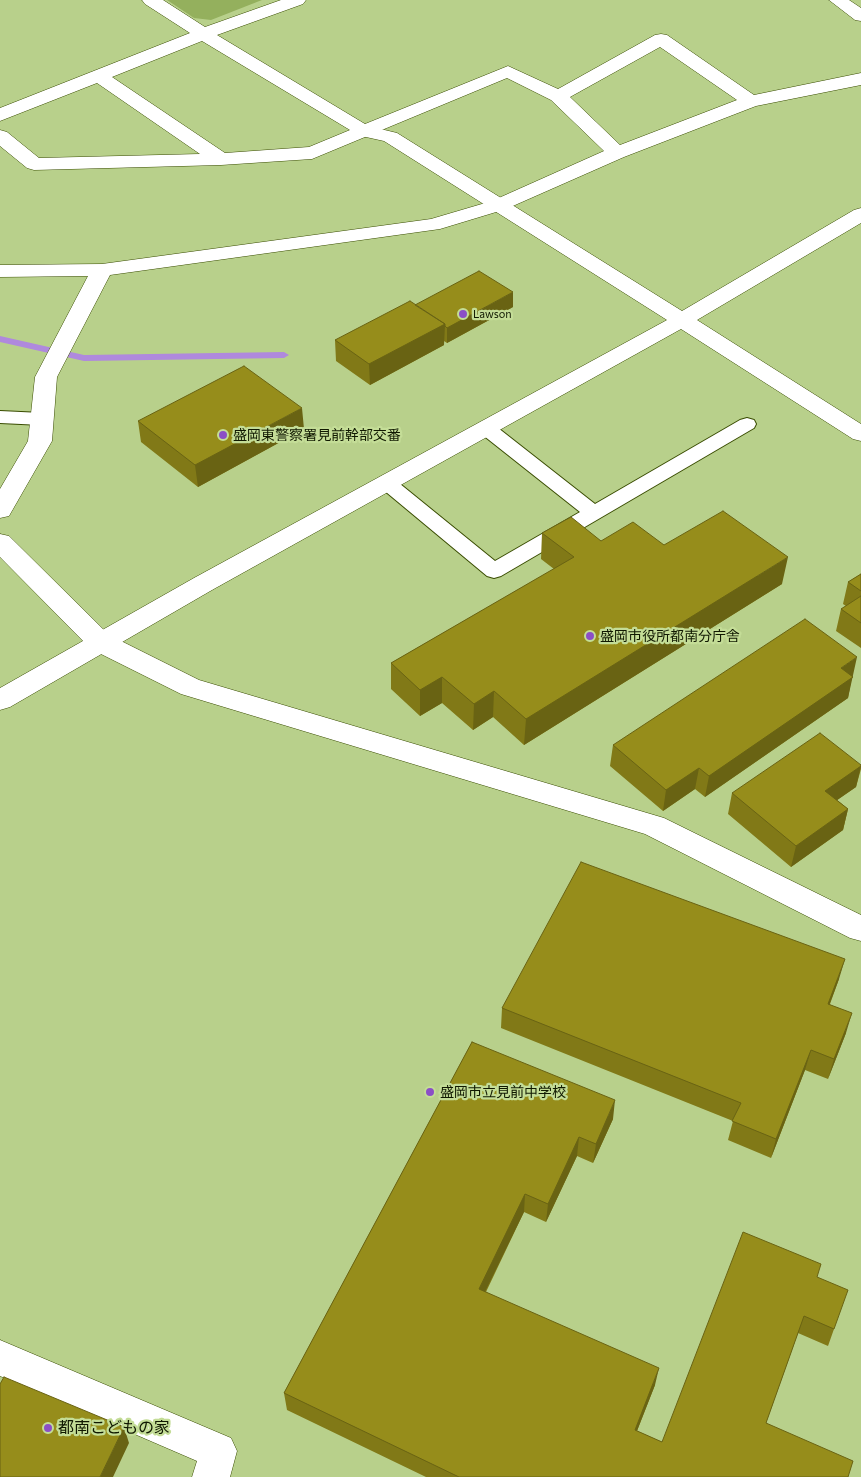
<!DOCTYPE html>
<html>
<head>
<meta charset="utf-8">
<style>
  body { margin:0 }
  canvas { display:block; background:#b8d08b }
</style>
</head>
<body>
<canvas width="861" height="1477"></canvas>
<script>
const ctx = document.querySelector('canvas').getContext('2d');
ctx.lineJoin = 'round';
function paint(path, color) { ctx.fillStyle = color; ctx.fill(path, 'evenodd'); }
const toPath = rows => new Path2D(rows.map(r => 'M' + r).join(''));
function stroke(path, color, width, dash) { ctx.strokeStyle = color; ctx.lineWidth = width; ctx.lineCap = dash ? 'butt' : 'round'; ctx.setLineDash(dash || []); ctx.stroke(path); }
function label(font, color, halo, rows, align = 'center') {
  ctx.font = font + ' Commissioner,"Noto Sans JP",sans-serif'; ctx.lineWidth = 4.5; ctx.setLineDash([]); ctx.textBaseline = 'middle'; ctx.strokeStyle = halo; ctx.fillStyle = color; for (const [text, x, y, turn = 0] of rows) {
    ctx.save(); ctx.translate(x, y); ctx.rotate((+turn || 0) * Math.PI / 180); ctx.textAlign = isNaN(turn) ? turn : align; if (halo) ctx.strokeText(text, 0, 0); ctx.fillText(text, 0, 0); ctx.restore();
  }
}
paint(toPath([
  [167,0,262,0,211,20,194,18]
]), '#94b05d');
paint(toPath([
  [0,336,84,355,284,352,289,355,284,358,84,361,0,342,0,336]
]), '#af89dd');
const service = toPath([
  [0,411,42,413,49,415,51,419,49,423,42,425,0,423,0,411],
  [747,418,754,420,756,424,754,428,501,576,494,578,487,576,380,487,377,483,380,479,387,477,394,479,495,561,580,512,479,432,477,428,479,424,486,422,493,424,595,504,740,420,747,418]
]);
const minor = toPath([
  [142,0,163,0,205,27,281,0,306,0,303,4,217,35,365,124,508,66,558,89,655,35,661,34,667,35,754,95,861,73,861,85,756,106,624,157,506,209,440,229,110,275,57,377,52,441,9,516,0,518,0,489,28,441,35,377,88,276,0,277,0,265,102,264,431,219,492,201,604,151,551,100,507,78,312,159,221,165,34,170,27,168,0,146,0,130,7,132,39,158,200,154,97,83,0,121,0,108,190,33,145,4,142,0],
  [202,41,350,130,309,147,225,153,112,77,202,41],
  [660,47,737,100,620,145,570,97,660,47],
  [829,0,849,0,861,8,861,21,855,20,829,0],
  [0,534,9,536,109,635,199,680,664,818,861,915,861,941,850,938,645,834,181,694,91,649,0,557,0,534],
  [0,1340,231,1438,237,1451,230,1477,192,1477,197,1461,0,1376,0,1340]
]);
const tertiary = toPath([
  [364,125,397,133,682,311,854,210,861,208,861,223,697,320,861,424,861,441,853,439,681,329,212,590,10,707,0,710,0,688,194,578,667,320,384,141,357,135,354,131,357,127,364,125]
]);
stroke(service, '#3a4d02', 2);
stroke(minor, '#3a4d02', 1);
stroke(tertiary, '#3a4d02', 1);
paint(service, '#fff');
paint(minor, '#fff');
paint(tertiary, '#fff');
paint(toPath([
  [513,307,447,343,444,341,444,345,370,385,336,361,335,340],
  [138,421,304,429,198,487,141,442],
  [542,533,601,541,664,545,782,584,524,745,493,717,473,730,442,703,420,716,391,689,391,663,554,569,541,559],
  [861,574,861,648,836,631,841,609,846,606,843,604,848,582],
  [852,676,848,698,705,797,695,789,663,811,610,766,613,745],
  [861,765,861,769,856,787,837,800,848,809,843,830,791,867,728,814,732,793],
  [839,979,830,1004,846,1033,828,1079,805,1070,771,1158,728,1140,733,1121,501,1028,502,1008],
  [472,1042,613,1119,593,1163,577,1156,546,1222,524,1212,486,1292,655,1385,637,1431,662,1442,817,1277,834,1329,828,1346,798,1333,766,1423,848,1477,426,1477,287,1410,284,1393]
]), '#817917');
paint(toPath([
  [513,292,513,307,447,343,447,328],
  [445,324,444,345,370,385,369,364],
  [302,408,304,429,198,487,195,465],
  [788,557,782,584,524,745,526,719],
  [857,657,848,698,705,797,709,776,841,668],
  [442,677,442,703,420,716,420,690],
  [494,691,493,717,473,730,474,704],
  [861,766,856,787,820,812,825,791],
  [699,768,695,789,663,811,666,790],
  [848,809,843,830,791,867,796,846],
  [845,959,839,979,822,1024,828,1004],
  [852,1013,846,1033,828,1079,834,1059],
  [811,1050,805,1070,771,1158,776,1139],
  [615,1100,613,1119,593,1163,596,1144],
  [579,1137,577,1156,546,1222,548,1204],
  [525,1194,524,1212,478,1306,479,1289],
  [659,1368,655,1385,631,1446,635,1430],
  [124,1427,129,1443,113,1477,100,1477]
]), '#696313');
const building = toPath([
  [479,271,513,292,447,328,445,326,445,324,415,305,479,271],
  [410,301,445,324,369,364,335,340,410,301],
  [244,366,302,408,195,465,138,421,244,366],
  [723,511,788,557,526,719,494,691,474,704,442,677,420,690,391,663,574,557,542,533,571,517,601,541,633,522,664,545,723,511],
  [861,574,861,591,848,582,861,574],
  [861,596,861,623,841,609,861,596],
  [805,619,857,657,841,668,853,677,709,776,699,768,666,790,613,745,805,619],
  [820,733,861,765,861,766,825,791,848,809,796,846,732,793,820,733],
  [581,862,845,959,828,1004,852,1013,834,1059,811,1050,776,1139,732,1121,741,1103,502,1008,581,862],
  [472,1042,615,1100,596,1144,579,1137,548,1204,525,1194,479,1289,659,1368,635,1430,662,1442,743,1232,821,1264,817,1277,848,1290,834,1329,804,1316,766,1423,853,1461,848,1477,459,1477,284,1393,472,1042],
  [4,1377,124,1427,100,1477,0,1477,0,1384,4,1377]
]);
paint(building, '#968d1b');
stroke(building, '#696313', 1);
for (const [x, y, r, color] of [
  [463,314,5,"#8b4fc6"],
  [223,435,5,"#8b4fc6"],
  [590,636,5,"#8b4fc6"],
  [430,1092,5,"#8b4fc6"],
  [48,1428,5,"#8b4fc6"]
]) { const dot = new Path2D(); dot.arc(x, y, r, 0, 2 * Math.PI); ctx.fillStyle = color; ctx.fill(dot); stroke(dot, '#c4dd97', 2); }
label('11px', '#101800', '#c4dd97', [
  ["Lawson",473,314]
], 'left');
label('14px', '#101800', '#c4dd97', [
  ["盛岡東警察署見前幹部交番",233,435],
  ["盛岡市役所都南分庁舎",600,636],
  ["盛岡市立見前中学校",440,1092]
], 'left');
label('16px', '#101800', '#c4dd97', [
  ["都南こどもの家",58,1428]
], 'left');
</script>
</body>
</html>
